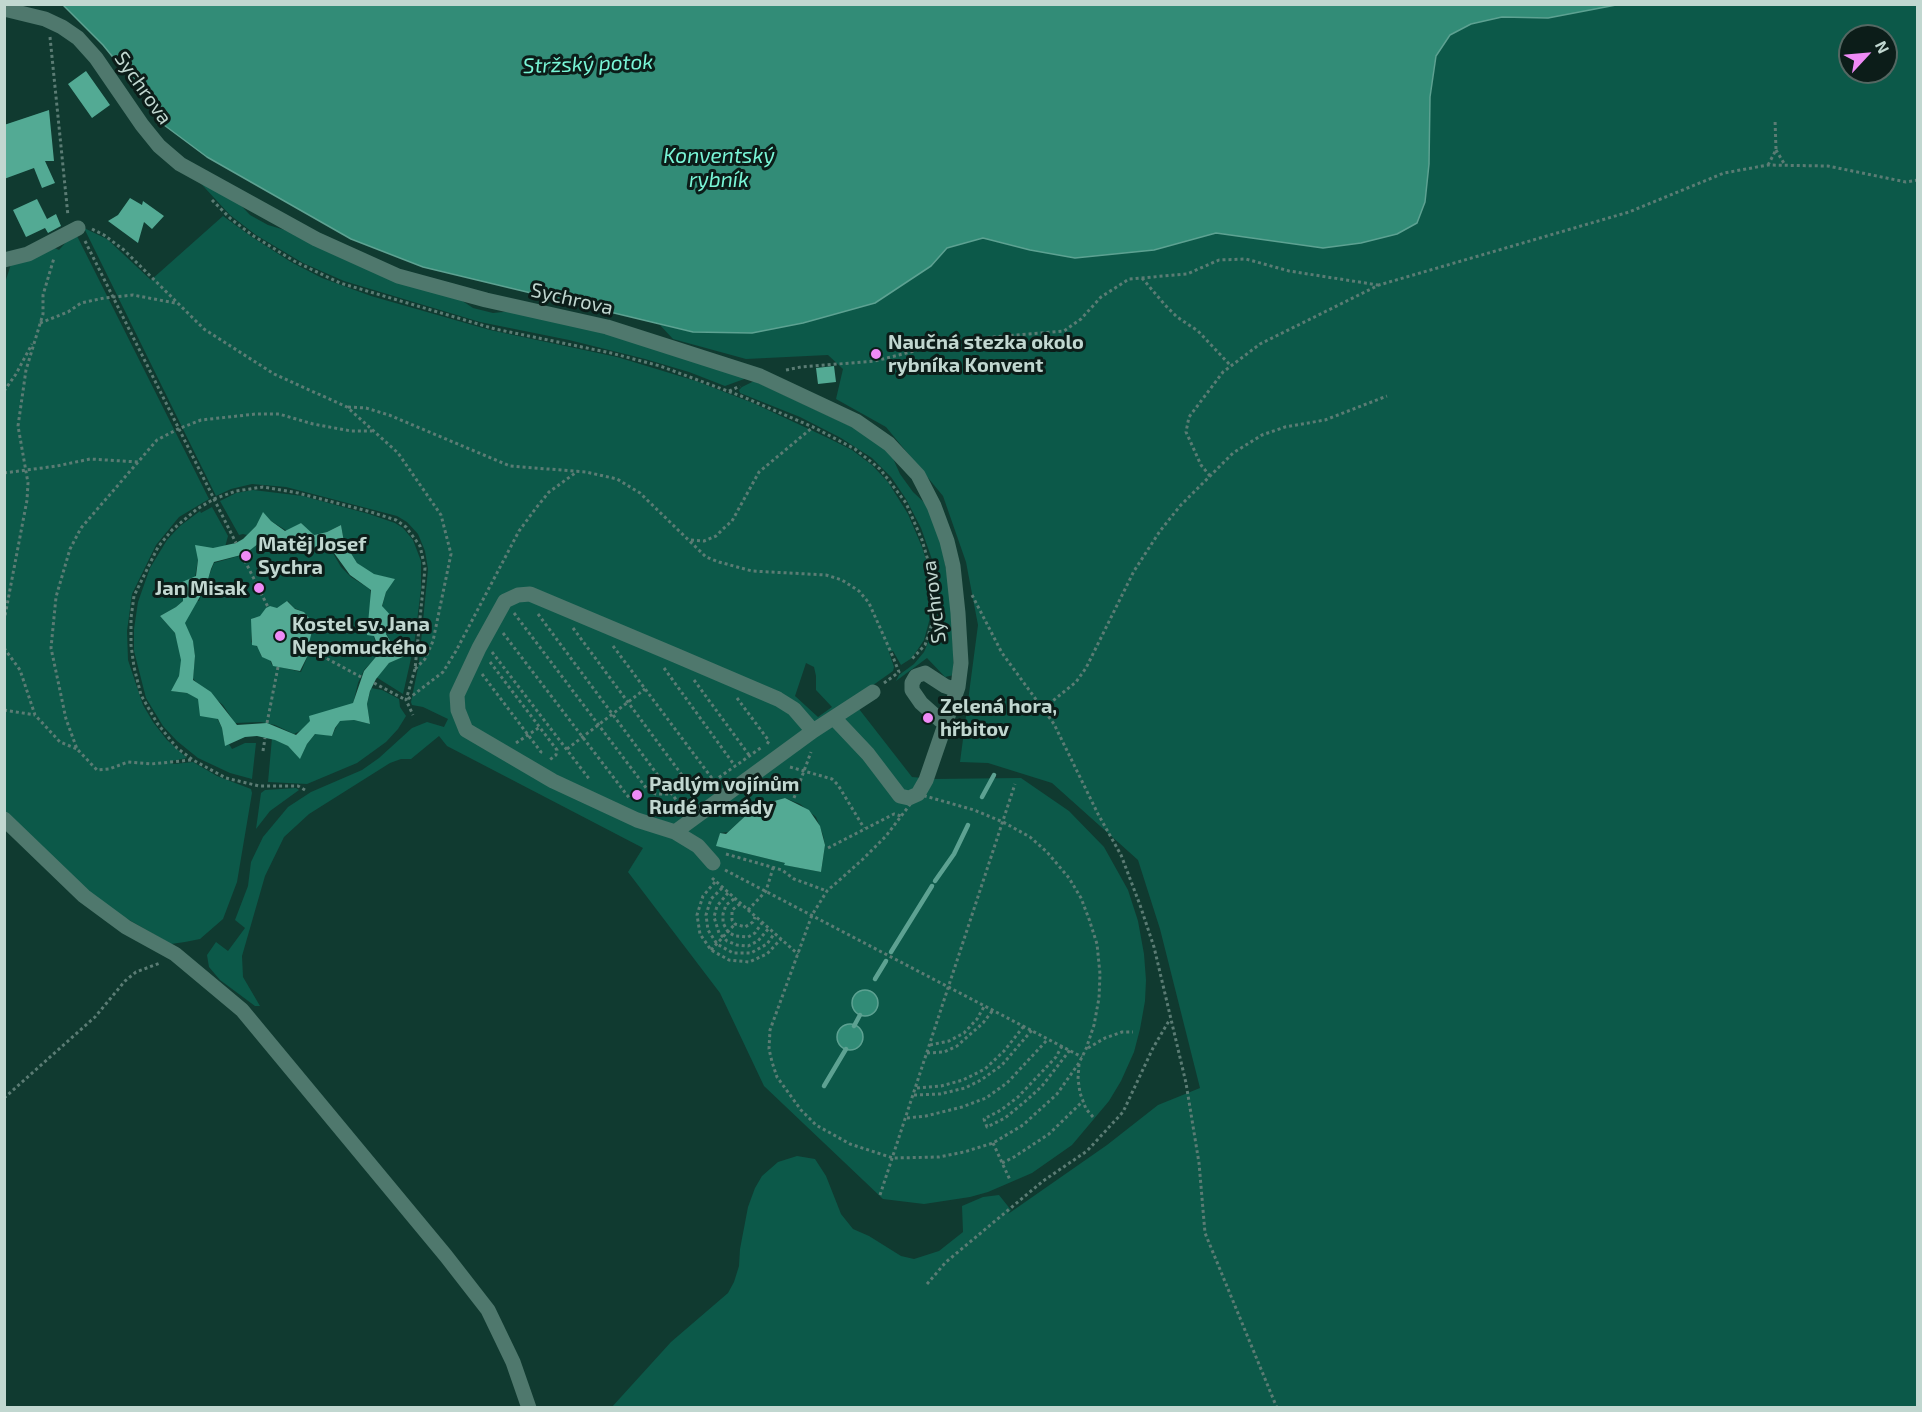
<!DOCTYPE html>
<html>
<head>
<meta charset="utf-8">
<style>
  body { margin:0 }
  #map { position:relative; width:1922px; height:1412px; overflow:hidden; background:#103a30; font-family:"Exo 2",sans-serif }
  canvas { display:block }
  .frame { position:absolute; inset:0; border:6px solid #c1d7d0; pointer-events:none }
  .north { position:absolute; left:1838px; top:24px; width:60px; height:60px; box-sizing:border-box; background:#0c1d19; border:2px solid #546762; border-radius:50%; rotate:64deg; font-size:16px; font-weight:700; line-height:24px; text-align:center; color:#c1d7d0 }
  .north::after { content:''; display:block; margin:auto; width:21px; height:27px; background:#ef8bf6; clip-path:polygon(50% 0,100% 100%,50% 72%,0 100%) }
</style>
</head>
<body>
<div id="map">
<canvas width="1922" height="1412"></canvas>
<div class="frame"></div>
<div class="north">N</div>
</div>
<script>
const ctx = document.querySelector('canvas').getContext('2d');
ctx.lineJoin = 'round';
function paint(path, color) { ctx.fillStyle = color; ctx.fill(path, 'evenodd'); }
const toPath = rows => new Path2D(rows.map(r => 'M' + r).join(''));
function stroke(path, color, width, dash) { ctx.strokeStyle = color; ctx.lineWidth = width; ctx.lineCap = dash ? 'butt' : 'round'; ctx.setLineDash(dash || []); ctx.stroke(path); }
function label(font, color, halo, rows, align = 'center') {
  ctx.font = font + ' "Exo 2",sans-serif'; ctx.lineWidth = 6; ctx.setLineDash([]); ctx.textBaseline = 'middle'; ctx.strokeStyle = halo; ctx.fillStyle = color; for (const [text, x, y, turn = 0] of rows) {
    ctx.save(); ctx.translate(x, y); ctx.rotate((+turn || 0) * Math.PI / 180); ctx.textAlign = isNaN(turn) ? turn : align; if (halo) ctx.strokeText(text, 0, 0); ctx.fillText(text, 0, 0); ctx.restore();
  }
}
paint(toPath([
  [1616,4,1917,5,1917,1407,611,1408,671,1342,728,1293,734,1282,739,1266,740,1249,748,1207,755,1188,762,1176,778,1162,797,1156,815,1159,826,1176,841,1214,853,1229,869,1236,901,1256,914,1259,939,1251,963,1232,962,1206,983,1197,999,1195,1011,1210,1008,1214,1107,1145,1158,1105,1200,1088,1160,929,1138,860,1052,783,988,763,960,762,978,625,966,562,943,496,886,427,836,399,843,369,828,355,746,359,673,339,659,324,693,332,752,333,803,323,875,303,931,266,947,248,983,238,1030,250,1154,250,1216,233,1265,239,1429,164,1430,97,1436,56,1450,35,1471,24,1502,17,1548,18],
  [1850,36,1886,36,1886,72,1850,72],
  [193,175,234,198,250,215,268,225,295,233,461,300,473,308,493,313,513,311,585,327,747,378,725,386,689,372,645,359,569,340,480,322,344,281,303,263,256,235,230,215],
  [223,216,252,237,291,262,322,278,371,296,490,330,617,357,696,381,753,403,828,438,852,450,872,465,888,482,908,514,922,547,930,572,933,607,924,640,912,658,901,665,893,651,889,652,894,667,893,671,852,700,912,777,933,779,1021,778,1069,811,1104,847,1128,890,1138,921,1144,954,1146,980,1145,1001,1140,1029,1134,1052,1121,1081,1109,1101,1072,1145,1032,1173,988,1192,970,1197,924,1204,883,1199,764,1086,720,993,628,872,643,848,447,746,439,736,411,759,401,759,390,763,309,814,284,837,265,876,242,956,243,977,260,1006,255,1006,220,980,209,967,207,955,216,942,228,951,245,928,235,920,248,886,251,862,263,837,288,807,311,792,362,770,379,758,412,728,427,722,444,727,448,719,423,707,412,705,411,702,419,663,428,569,425,551,418,534,407,522,397,516,286,487,252,484,231,489,216,496,84,228,107,239,151,280],
  [806,663,814,667,816,676,816,690,832,707,818,717,795,696],
  [785,798,800,804,816,817,823,835,825,845,821,872,785,865,785,863,717,846,720,833,728,832,756,806],
  [75,232,209,499,179,517,156,545,132,594,127,631,128,660,143,705,153,722,167,740,187,758,172,761,173,764,193,762,217,776,251,789,252,793,237,882,223,919,200,939,185,942,171,944,110,909,61,868,5,812,4,286,11,264,55,248,59,250],
  [754,381,865,433,891,454,900,474,913,492,928,506,939,533,951,595,954,675,945,677,927,658,896,681,899,675,914,664,924,652,936,624,939,607,938,585,935,568,921,528,906,499,891,477,872,458,841,438,800,417,740,393,739,390,742,387],
  [253,490,303,496,369,514,395,523,403,528,413,540,421,561,421,589,414,645,403,694,376,677,389,663,404,656,392,644,386,633,394,619,382,607,386,592,394,579,372,574,357,563,344,542,341,525,327,532,313,535,301,523,287,531,271,521,263,513,256,526,247,535,243,534,239,535,220,501,236,493],
  [212,507,228,536,225,547,198,560,195,577,188,580,183,593,184,600,176,607,160,616,175,633,182,657,179,676,172,691,187,693,199,699,208,716,217,718,222,728,225,745,229,744,232,749,245,743,256,743,252,779,230,773,198,758,177,741,163,726,146,698,134,651,134,629,138,602,150,568,167,540,180,526,200,511,201,513],
  [269,537,314,547,330,548,341,567,351,577,370,589,374,638,379,651,379,654,364,670,358,683,353,704,294,734,275,725,261,722,235,723,223,705,195,681,193,678,195,656,193,642,184,622,197,601,199,601,214,563,242,555],
  [288,601,294,608,304,612,308,618,306,626,311,648,301,672,272,665,270,660,261,656,260,649,251,642,253,618,260,617,270,606,277,609],
  [371,688,382,690,399,699,400,707,406,716,398,729,386,742,357,763,307,784,268,782,272,738,288,746,300,758,307,744,316,733,332,736,339,721,354,720,370,724,367,704],
  [296,788,299,790,270,811,256,829,261,793,265,790]
]), '#0c5949');
const water = toPath([
  [63,5,1616,5,1548,18,1502,17,1471,24,1450,35,1436,56,1430,97,1429,164,1425,202,1417,223,1397,234,1361,243,1323,248,1216,233,1154,250,1075,258,1030,250,983,238,947,248,931,266,875,303,803,323,752,333,693,332,423,267,351,239,207,157,164,125,148,91,129,77,103,45,63,5],
  '852 1003a13 13 0 1 1 26 0a13 13 0 1 1-26 0Z',
  '837 1037a13 13 0 1 1 26 0a13 13 0 1 1-26 0Z'
]);
paint(water, '#328c77');
stroke(water, '#5da292', 1.5);
stroke(toPath([
  [982,797,994,775],
  [935,881,954,854,968,825],
  [891,952,932,886],
  [875,979,886,961],
  [854,1026,860,1015],
  [824,1086,846,1049]
]), '#5da292', 4.5);
paint(toPath([
  [86,71,110,105,92,118,68,84],
  [49,110,54,161,45,161,55,183,42,188,34,168,4,179,4,125],
  [130,198,142,205,143,201,164,216,152,229,144,222,138,243,108,221,118,215],
  [37,199,47,219,56,214,61,226,48,233,45,228,26,237,13,210],
  [834,366,836,382,818,384,816,368],
  [263,512,271,521,285,531,301,523,314,535,327,532,341,525,344,542,357,563,374,574,395,579,386,592,382,606,394,619,386,634,392,644,405,656,389,663,376,679,370,691,367,704,370,724,354,720,340,721,335,728,332,736,315,734,307,744,300,759,288,746,275,740,257,736,245,737,225,746,222,728,218,719,200,716,198,699,187,693,171,691,179,676,181,660,175,633,160,616,176,607,183,601,183,593,180,583,196,576,198,560,195,545,213,548,236,543,243,539,256,526],
  [267,537,307,552,309,548,329,546,350,575,371,590,367,635,374,636,380,652,364,671,353,703,309,716,310,721,296,735,267,723,237,725,211,692,193,680,195,656,193,641,185,623,206,586,211,569,214,562,245,554],
  [287,601,295,609,304,612,309,618,305,621,312,631,309,643,313,645,300,671,273,666,271,661,262,657,257,646,252,645,251,619,260,616,266,608,270,606,277,608],
  [785,798,809,810,820,826,825,845,821,872,784,865,785,863,716,846,720,833,726,834,756,806]
]), '#53aa94');
stroke(toPath([
  [50,37,68,216],
  [1776,150,1785,165],
  [1768,165,1776,150,1775,119],
  [212,200,231,219,252,235,294,261,340,283,495,329,611,353,660,366,741,396,813,427,855,449,880,469,906,503,922,540,934,581,937,607,929,633,925,645,911,660],
  [92,229,104,235,124,250,204,329,274,374,347,407,398,453,441,515,451,554,433,641,425,659,415,669],
  [85,241,236,543],
  [1142,278,1165,305,1177,317,1198,331,1231,366],
  [40,323,68,312,81,303,104,298,133,295,175,303],
  [786,370,801,367,875,361,958,340,1064,331,1081,319,1101,297,1129,279,1187,274,1219,260,1246,259,1289,271,1378,285],
  [4,391,16,374,32,344],
  [729,391,740,386],
  [348,407,366,408,389,415,510,466,586,472,617,479,640,493,706,557,719,562,752,571,826,575,842,580,859,591,869,603,893,657,899,672,884,683],
  [4,473,57,466,90,459,138,462],
  [1210,476,1201,465,1186,432,1189,417,1223,372,1260,344,1379,285,1629,212,1724,173,1768,165,1828,166,1906,182,1918,180],
  [691,540,704,541,716,536,723,529,732,521,759,472,813,427],
  [242,555,268,607],
  [972,595,1002,653,1054,724,1098,814,1121,855,1140,905,1154,947,1186,1083,1199,1163,1205,1233,1277,1408],
  [514,613,647,789,656,794,672,794],
  [538,614,683,809],
  [4,621,27,500,28,483,18,426,26,370,43,314,43,295,54,258],
  [573,628,696,794,681,806],
  [503,633,630,799],
  [613,646,717,785],
  [4,648,20,670,35,715,60,742,77,749],
  [311,650,361,677],
  [492,652,590,780],
  [490,662,557,750,556,755,548,761],
  [664,668,735,766],
  [482,674,541,752,538,755],
  [694,680,749,755],
  [374,683,406,700],
  [737,698,769,741,767,744],
  [408,699,443,672,456,651,519,531,536,508,549,492,578,471],
  [1044,708,1076,682,1086,668,1134,571,1160,531,1180,506,1233,453,1262,435,1285,427,1325,420,1387,396],
  [4,710,35,715],
  [267,723,278,667],
  [516,743,540,727],
  [567,749,645,689],
  [263,751,265,738],
  [191,760,151,764,128,762,109,769,97,770,77,749,66,719,51,648,56,597,70,549,81,528,157,440,178,429,201,420,256,414,279,414,313,424,351,431,372,431],
  [790,767,832,779,838,785,864,828],
  [714,781,762,747],
  [305,790,298,786,259,786,226,778,193,760,177,748,157,723,141,695,134,667,131,645,131,618,134,596,158,547,172,530,197,509,214,499,236,491,263,487,298,493,371,512,396,520,406,527,420,546,425,568,415,669,406,700,413,715],
  [918,794,974,810,1003,822,1030,837,1047,852,1069,878,1081,898,1089,919,1097,944,1100,974,1099,998,1094,1025,1086,1049,1079,1063,1057,1094,1023,1125,993,1143,964,1152,939,1157,893,1158,850,1144,816,1125,801,1110,777,1077,772,1062,769,1049,770,1030,812,915,827,891,863,859,886,836,918,794],
  [794,798,811,752],
  [828,848,894,814,901,816],
  [726,854,782,870,794,879,827,891],
  [725,870,1082,1057],
  [712,878,798,954],
  [715,882,703,896,697,915,700,934,711,950,729,960,749,962,767,954,781,939],
  [722,888,711,899,706,915,708,930,717,944,733,953,751,953,767,944,774,934],
  [728,893,717,906,714,917,719,933,727,941,737,945,748,946,758,941,769,928],
  [734,899,726,905,723,914,723,923,728,932,735,936,748,937,755,933,762,923],
  [740,904,732,910,732,920,735,924,745,927,753,922,755,917],
  [748,910,766,891,774,865],
  [711,950,735,924],
  [930,1045,949,1041,964,1033,977,1019,985,1005],
  [1062,1046,1056,1057,1018,1097,1001,1110,984,1119,987,1127,1005,1118,1028,1099,1042,1086,1070,1050],
  [1088,1048,1105,1038,1122,1032,1133,1032],
  [927,1053,944,1052,957,1046,983,1023,993,1010],
  [1079,1064,1078,1079,1080,1093,1086,1109,1093,1117],
  [917,1088,941,1086,963,1080,985,1069,1004,1051,1024,1026],
  [914,1095,940,1094,965,1088,981,1080,1002,1065,1032,1030],
  [4,1098,95,1017,125,981,136,972,160,963],
  [907,1118,926,1116,962,1107,986,1098,1007,1083,1048,1039],
  [993,1143,1010,1180],
  [1002,1163,1014,1157,1049,1134,1083,1101],
  [880,1195,1015,784],
  [927,1284,946,1262,1043,1181,1087,1151,1123,1112,1153,1048,1170,1019]
]), '#5b7c74', 3, [3, 3]);
stroke(toPath([
  [4,9,45,19,62,27,78,38,96,58,142,125,159,146,180,164,316,239,398,276,486,300,607,327,760,376,856,421,889,444,918,475,934,506,947,541,953,566,958,613,961,663,958,687,926,780,918,794,909,798,900,796,868,754,834,718],
  [4,260,28,254,78,228],
  [947,721,940,720,921,703,912,690,912,683,916,676,925,673,945,686,954,689,958,687],
  [4,819,84,896,126,927,175,954,242,1010,446,1256,488,1310,513,1362,529,1408],
  [675,832,813,731,873,692],
  [713,863,698,846,675,832,637,820,553,781,466,730,458,710,457,695,479,648,505,601,518,595,530,594,675,655,778,699,794,709,813,731]
]), '#4f786d', 15);
for (const [x, y, r, color] of [
  [876,354,6,"#ef8bf6"],
  [246,556,6,"#ef8bf6"],
  [259,588,6,"#ef8bf6"],
  [280,636,6,"#ef8bf6"],
  [928,718,6,"#ef8bf6"],
  [637,795,6,"#ef8bf6"]
]) { const dot = new Path2D(); dot.arc(x, y, r, 0, 2 * Math.PI); ctx.fillStyle = color; ctx.fill(dot); stroke(dot, '#0c1d19', 2); }
label('20px', '#c1d7d0', '#0c1d19', [
  ["Sychrova",143,88,55],
  ["Sychrova",572,299,13],
  ["Sychrova",934,602,-97]
]);
label('bold 20px', '#c1d7d0', '#0c1d19', [
  ["Naučná stezka okolo",888,342],
  ["rybníka Konvent",888,365],
  ["Matěj Josef",258,544],
  ["Sychra",258,567],
  ["Jan Misak",247,588,"right"],
  ["Kostel sv. Jana",292,624],
  ["Nepomuckého",292,647],
  ["Zelená hora,",940,706],
  ["hřbitov",940,729],
  ["Padlým vojínům",649,784],
  ["Rudé armády",649,807]
], 'left');
label('italic 21px', '#79f5d6', '#0c1d19', [
  ["Stržský potok",588,64,-2],
  ["Konventský",719,156],
  ["rybník",719,180]
]);
</script>
</body>
</html>
